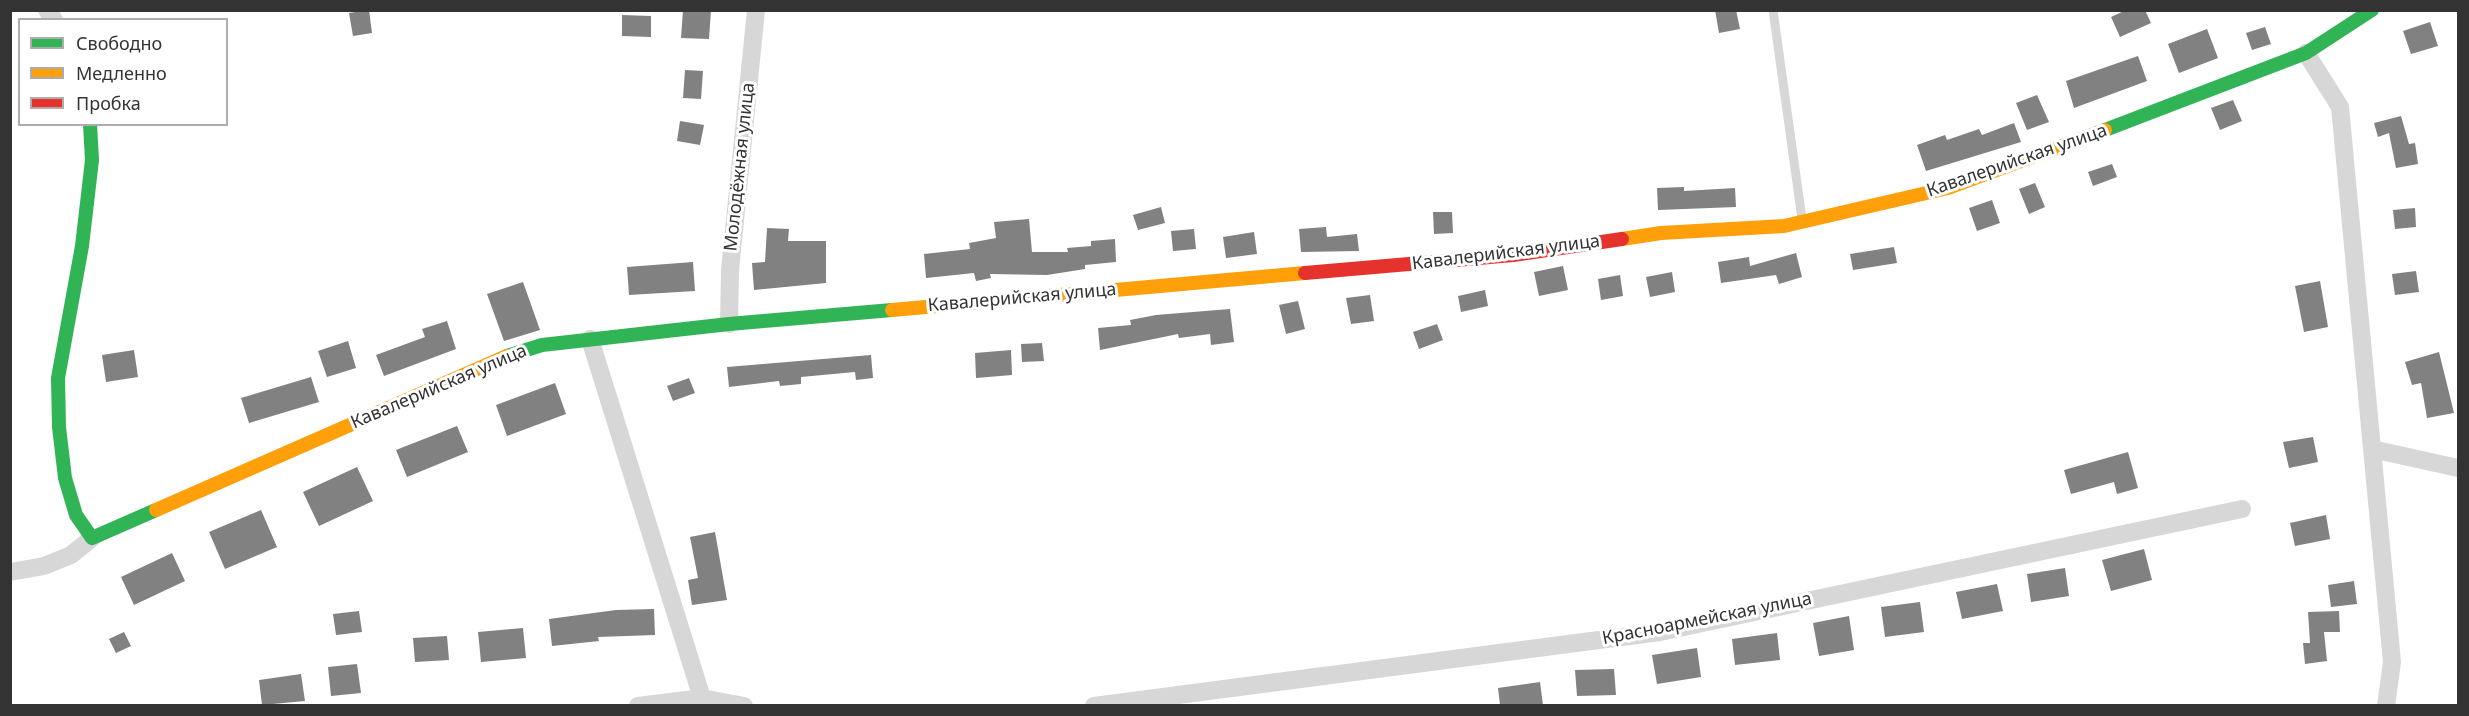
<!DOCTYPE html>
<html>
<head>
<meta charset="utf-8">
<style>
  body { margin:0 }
  #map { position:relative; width:2469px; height:716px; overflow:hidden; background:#fff; font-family:"Noto Sans",sans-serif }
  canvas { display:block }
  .frame { position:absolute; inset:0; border:12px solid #333; pointer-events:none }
  .legend { position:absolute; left:18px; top:18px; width:210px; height:108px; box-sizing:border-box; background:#fff; border:2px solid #adadad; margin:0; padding:8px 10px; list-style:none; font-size:18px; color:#333 }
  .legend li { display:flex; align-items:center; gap:12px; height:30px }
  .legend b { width:30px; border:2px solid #adadad }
</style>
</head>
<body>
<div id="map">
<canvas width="2469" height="716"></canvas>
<div class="frame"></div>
<ul class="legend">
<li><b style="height:8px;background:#30b455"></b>Свободно</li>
<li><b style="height:8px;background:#ff9f0a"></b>Медленно</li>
<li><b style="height:8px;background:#e5322d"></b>Пробка</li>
</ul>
</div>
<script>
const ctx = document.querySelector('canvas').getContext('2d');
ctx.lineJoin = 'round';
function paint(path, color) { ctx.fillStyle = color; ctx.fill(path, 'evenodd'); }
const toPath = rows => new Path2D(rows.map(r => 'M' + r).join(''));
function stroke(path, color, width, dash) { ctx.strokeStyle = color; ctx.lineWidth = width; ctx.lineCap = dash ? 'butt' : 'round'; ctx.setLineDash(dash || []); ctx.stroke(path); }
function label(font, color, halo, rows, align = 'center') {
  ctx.font = font + ' "Noto Sans",sans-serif'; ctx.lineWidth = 6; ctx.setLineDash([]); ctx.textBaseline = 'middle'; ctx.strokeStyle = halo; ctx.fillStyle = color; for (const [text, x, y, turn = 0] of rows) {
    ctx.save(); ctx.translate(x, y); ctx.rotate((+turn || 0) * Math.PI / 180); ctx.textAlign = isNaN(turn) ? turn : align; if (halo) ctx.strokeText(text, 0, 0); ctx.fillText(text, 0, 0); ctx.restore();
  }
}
paint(toPath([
  [369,10,372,33,353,36,349,13],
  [683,10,711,10,709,39,681,38],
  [1715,10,1736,10,1740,29,1719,33],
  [2126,10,2145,10,2151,23,2120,37,2111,17],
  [622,15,651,16,651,37,622,36],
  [2430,22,2438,46,2411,54,2403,31],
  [2265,27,2271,44,2252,50,2246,33],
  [2207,29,2218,58,2179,73,2168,44],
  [2138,56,2147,81,2074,108,2066,81],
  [685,70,703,71,701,99,683,98],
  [2037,95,2049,122,2027,130,2016,103],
  [2233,100,2242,121,2220,130,2211,108],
  [2401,116,2409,144,2415,143,2418,164,2396,168,2389,133,2378,137,2374,123],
  [680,121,704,125,700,145,677,141],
  [2014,123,2021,142,1926,171,1917,145,1945,135,1947,140,1979,129,1982,135],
  [2112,164,2117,177,2093,186,2088,172],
  [2035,183,2045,207,2029,214,2019,189],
  [1684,187,1684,191,1735,188,1736,207,1658,210,1657,188],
  [1992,200,2000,223,1977,231,1969,208],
  [1161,207,1165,223,1138,230,1133,215],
  [2415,208,2416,227,2395,229,2393,210],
  [1433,212,1452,212,1453,233,1434,234],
  [1029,219,1032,252,1068,252,1067,248,1091,246,1091,241,1115,239,1116,262,1085,265,1085,269,1047,275,990,274,991,278,976,281,974,273,926,278,924,254,970,249,969,243,996,238,994,222],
  [1326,227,1327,237,1357,234,1359,251,1301,252,1299,229],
  [767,228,789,229,788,241,826,241,826,283,754,290,752,263,765,262],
  [1194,229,1196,249,1173,251,1171,231],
  [1254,232,1257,254,1226,258,1223,237],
  [1894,247,1897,263,1853,270,1850,254],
  [1796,253,1802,277,1779,284,1776,275,1721,283,1718,262,1749,257,1750,266],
  [693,262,695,291,629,295,627,267],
  [1563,266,1568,290,1539,296,1534,272],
  [2416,271,2419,292,2395,295,2392,274],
  [1672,272,1675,292,1650,297,1646,277],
  [1620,275,1623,296,1601,300,1598,279],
  [2320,281,2328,327,2304,332,2295,286],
  [523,282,540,330,504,341,487,294],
  [1485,290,1488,306,1461,312,1458,296],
  [1370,295,1374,321,1351,324,1346,298],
  [1298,301,1305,329,1286,334,1279,305],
  [1230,309,1234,342,1211,345,1210,334,1179,338,1178,334,1100,350,1098,328,1131,325,1130,320,1156,315],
  [447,321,456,349,384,376,376,355,425,337,422,329],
  [1437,324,1443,340,1419,349,1413,332],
  [348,341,356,368,327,377,318,351],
  [1042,343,1044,361,1022,362,1021,344],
  [134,350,138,377,106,382,102,355],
  [1011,350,1012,375,976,378,975,353],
  [2439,352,2454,413,2427,418,2421,383,2412,385,2405,362],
  [871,355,873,378,856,380,855,372,801,377,801,384,780,386,779,381,729,387,727,367],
  [311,377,319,402,249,423,241,398],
  [689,378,695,393,673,401,667,386],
  [555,383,566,414,507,436,496,405],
  [457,426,468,452,407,477,396,450],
  [2313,437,2318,462,2289,468,2283,442],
  [2128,452,2138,488,2117,494,2114,482,2071,494,2064,470],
  [357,467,373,501,319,526,303,492],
  [261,510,277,547,225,569,209,532],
  [2326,515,2330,539,2295,546,2290,523],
  [715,532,727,600,692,605,688,580,698,578,690,537],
  [2144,549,2152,580,2111,591,2102,560],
  [172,553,185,581,134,605,121,577],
  [2065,568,2069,596,2031,602,2027,574],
  [2354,581,2357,604,2331,607,2328,585],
  [1997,584,2003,611,1962,619,1956,592],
  [1920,602,1924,632,1885,637,1881,607],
  [654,609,655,635,598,637,599,641,552,646,549,619,616,610],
  [359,611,362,632,336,635,333,614],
  [2339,611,2340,632,2324,632,2327,661,2305,664,2303,643,2310,643,2308,612],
  [1849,616,1854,650,1819,656,1813,623],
  [523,628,526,658,481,662,478,632],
  [124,632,131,646,116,653,109,639],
  [1777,633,1780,660,1735,665,1732,639],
  [447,636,449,660,415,662,413,638],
  [1697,648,1701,677,1657,684,1652,655],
  [357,664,361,693,331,696,328,667],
  [1614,669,1616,695,1577,696,1575,670],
  [301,674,305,701,262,705,259,680],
  [1540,682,1543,705,1500,705,1498,688]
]), '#818181');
stroke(toPath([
  [1773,10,1802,219]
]), '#d7d7d7', 9);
stroke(toPath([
  [47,10,54,20],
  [2306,53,2340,107,2392,662,2386,706],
  [729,324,730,270,756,10],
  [590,339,702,698],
  [2372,449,2458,468],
  [10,572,44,566,71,555,92,538],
  [638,706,702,698,744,706],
  [1094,706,1660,632,2242,509]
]), '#d7d7d7', 18);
stroke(toPath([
  [90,124,92,160,82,246,58,378,59,427,65,478,76,515,92,538,156,510],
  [2105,130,2306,53,2372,10],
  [507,356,542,345,729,324,892,310]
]), '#30b455', 14);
stroke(toPath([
  [1622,239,1661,233,1784,226,1948,188,2105,130],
  [892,310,1305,273],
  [156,510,507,356]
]), '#ff9f0a', 14);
stroke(toPath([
  [1305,273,1513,255,1622,239]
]), '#e5322d', 14);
label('18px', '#333', '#fff', [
  ["Кавалерийская улица",2017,161,-19],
  ["Молодёжная улица",740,167,-84],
  ["Кавалерийская улица",1506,253,-7],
  ["Кавалерийская улица",1022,298,-5],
  ["Кавалерийская улица",439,387,-23],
  ["Красноармейская улица",1707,619,-11]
]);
</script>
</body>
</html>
